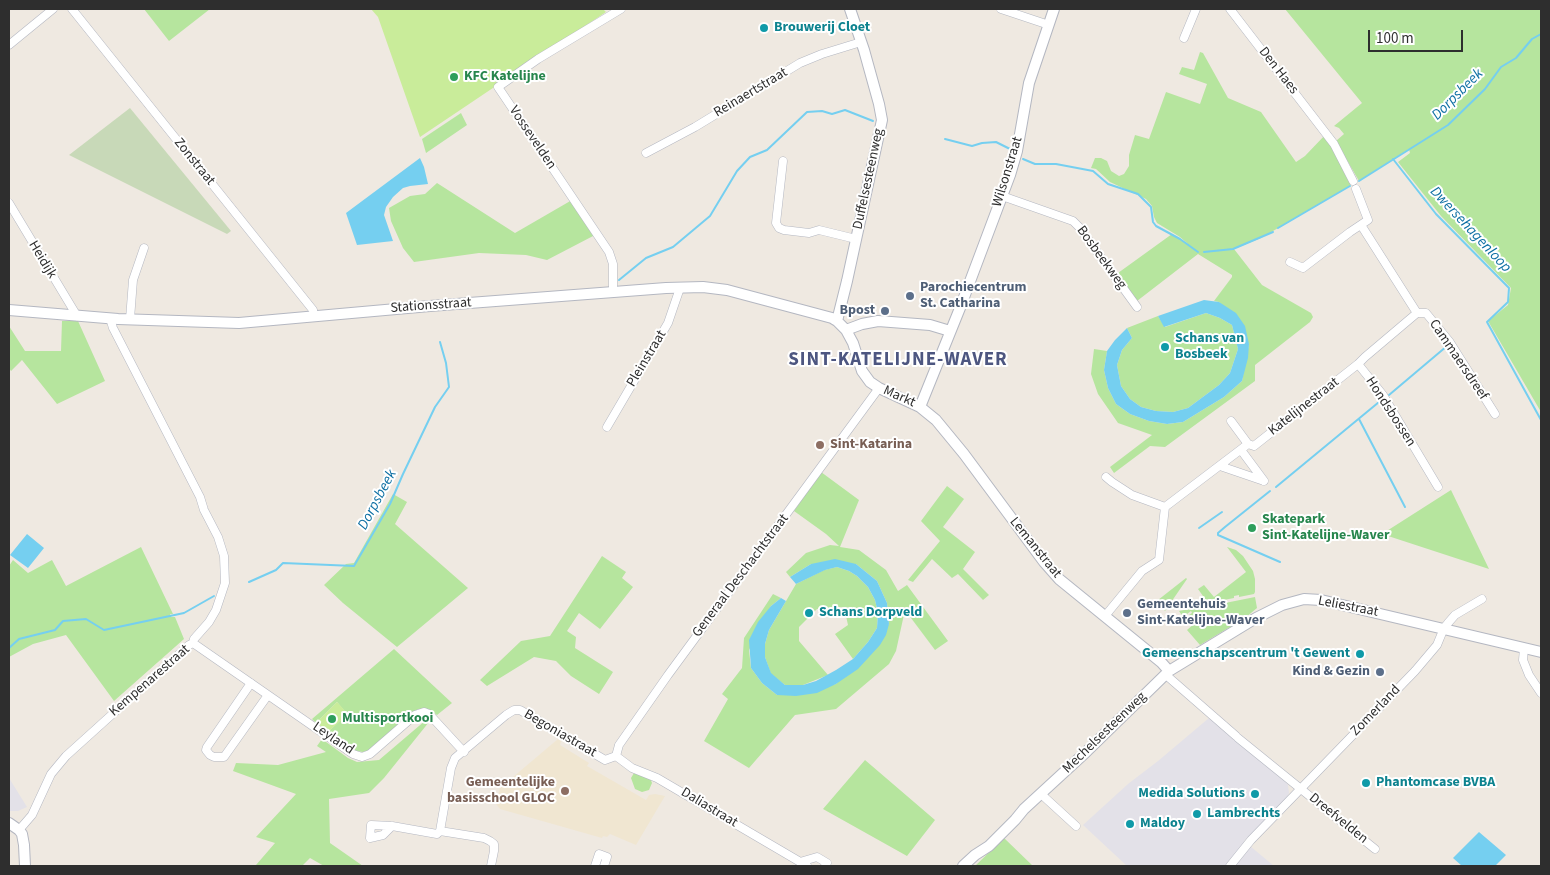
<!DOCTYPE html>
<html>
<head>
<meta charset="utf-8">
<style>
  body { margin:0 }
  #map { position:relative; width:1550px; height:875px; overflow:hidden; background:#efe9e1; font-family:"Source Sans 3",sans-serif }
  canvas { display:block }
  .frame { position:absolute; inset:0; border:10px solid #2e2e2e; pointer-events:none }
  .scale { position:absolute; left:1368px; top:30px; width:95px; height:22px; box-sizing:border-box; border:2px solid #2e2e2e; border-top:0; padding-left:6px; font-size:15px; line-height:18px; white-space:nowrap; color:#2e2e2e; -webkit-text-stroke:4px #fff; paint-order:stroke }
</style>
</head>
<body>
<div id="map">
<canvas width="1550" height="875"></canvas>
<div class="frame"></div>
<div class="scale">100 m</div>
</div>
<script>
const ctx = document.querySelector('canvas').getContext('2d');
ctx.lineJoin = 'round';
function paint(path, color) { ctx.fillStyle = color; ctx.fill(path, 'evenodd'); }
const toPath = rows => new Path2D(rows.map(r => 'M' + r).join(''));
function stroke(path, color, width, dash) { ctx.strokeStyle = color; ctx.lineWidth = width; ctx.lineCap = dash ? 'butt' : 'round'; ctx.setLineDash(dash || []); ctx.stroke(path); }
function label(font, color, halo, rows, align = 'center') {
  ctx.font = font + ' "Source Sans 3",sans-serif'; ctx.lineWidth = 4; ctx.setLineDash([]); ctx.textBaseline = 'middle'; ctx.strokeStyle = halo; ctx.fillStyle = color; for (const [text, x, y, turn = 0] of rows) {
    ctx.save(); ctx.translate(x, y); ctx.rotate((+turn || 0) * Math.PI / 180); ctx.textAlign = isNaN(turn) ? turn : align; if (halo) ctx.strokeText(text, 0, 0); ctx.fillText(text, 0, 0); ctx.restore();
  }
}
paint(toPath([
  [1209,718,1286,782,1288,785,1289,793,1285,801,1244,841,1274,866,1127,866,1083,825,1128,784,1158,761],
  [9,778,27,807,18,811,9,811]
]), '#e3e1e8');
paint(toPath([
  [558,739,561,741,560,745,589,763,587,766,646,800,649,795,655,794,665,796,636,845,610,834,607,837,603,836,602,838,500,809,496,804,500,788]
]), '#f0e6d1');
paint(toPath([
  [144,9,210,9,169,41],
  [1285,9,1541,9,1541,412,1488,321,1508,305,1511,288,1441,216,1398,162,1410,153,1409,149,1359,181,1336,141,1344,134,1339,128,1334,126,1362,103],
  [1200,52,1203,53,1228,98,1261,112,1296,162,1305,156,1325,135,1334,148,1351,182,1350,186,1261,238,1234,249,1262,285,1311,313,1313,317,1310,322,1255,365,1255,381,1165,447,1150,446,1114,473,1110,467,1152,435,1118,423,1098,394,1091,374,1094,349,1107,351,1104,370,1108,388,1116,404,1130,414,1149,421,1167,424,1183,422,1224,397,1242,381,1249,344,1219,302,1214,301,1232,277,1232,275,1198,254,1137,301,1118,273,1172,234,1188,244,1180,237,1157,223,1154,217,1152,206,1146,199,1110,182,1096,169,1091,168,1095,158,1101,158,1107,161,1111,171,1119,176,1124,174,1129,166,1129,155,1135,135,1149,139,1166,92,1200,104,1207,84,1179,74,1182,67,1194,70],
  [461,113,467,125,426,153,422,139],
  [437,183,515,233,572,200,595,235,547,260,526,255,479,253,414,262,403,248,391,221,389,208,410,196,425,194],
  [1206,313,1220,318,1232,325,1238,349,1230,373,1219,385,1188,408,1173,412,1156,411,1141,407,1130,399,1121,386,1117,365,1122,350,1132,338,1127,328,1158,316,1165,327],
  [62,321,78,321,105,381,57,404,22,360,11,371,9,368,9,326,25,351,61,351],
  [821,472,859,500,840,547,859,550,886,570,898,591,907,585,948,641,935,650,905,610,896,651,889,664,836,709,795,715,749,768,704,741,728,699,722,694,742,668,744,638,773,594,781,598,771,606,749,650,751,668,762,683,777,695,836,684,889,624,887,603,877,581,856,564,811,564,790,577,786,572,806,553,830,545,839,546,826,534,794,511],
  [947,486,964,499,943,527,975,552,963,569,989,595,983,600,958,574,952,578,932,559,913,582,908,580,940,541,921,521],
  [1451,490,1489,569,1382,534],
  [393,494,407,502,395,524,468,588,397,647,343,603,324,585,346,564,354,563],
  [141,547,173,614,170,614,171,617,175,617,184,639,114,701,66,635,33,644,9,657,9,566,13,560,28,573,52,560,66,586],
  [1227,547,1236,550,1243,556,1253,571,1255,579,1255,592,1254,594,1239,597,1239,595,1234,596,1234,598,1208,603,1198,589,1204,585,1214,597,1246,572],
  [602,556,626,572,622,578,633,587,600,629,579,613,567,631,576,637,575,648,613,672,599,694,571,676,556,661,534,657,487,686,480,680,521,641,550,636],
  [837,567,849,571,857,576,868,587,875,600,878,613,877,628,868,642,853,659,835,634,848,625,844,607,817,609,799,627,799,641,828,675,803,685,785,685,771,674,765,657,765,644,769,630,796,584,824,570],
  [1186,578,1187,579,1165,611,1158,600],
  [1255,597,1257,608,1245,618,1200,645,1187,630,1195,623,1192,619,1197,615,1196,614,1191,618,1189,615,1192,613,1191,611,1183,617,1179,611,1214,604,1215,607,1220,606,1220,604],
  [394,649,452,703,437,715,429,709,419,709,412,712,370,750,363,752,356,751,329,731,347,714,337,702,316,723,312,719],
  [426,720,429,722,384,778,369,793,329,799,330,843,363,866,324,866,310,858,302,866,256,865,275,843,256,837,296,794,233,771,236,763,278,765,326,752,317,746,322,739,348,758,357,762,379,760],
  [865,760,935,820,907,856,823,809],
  [634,773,639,773,650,778,652,783,649,790,642,792,635,789,631,778],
  [1004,838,1033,866,975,866]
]), '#b6e59e');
paint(toPath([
  [130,108,231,231,227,234,69,155]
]), '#c8d9b8');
paint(toPath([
  [371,9,603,9,606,12,420,137,378,17],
  [337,702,348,714,329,731,316,723]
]), '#c9ec9a');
paint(toPath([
  [420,158,424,167,428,184,410,186,403,188,393,197,386,207,384,215,393,241,357,245,346,213],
  [1204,300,1219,302,1236,313,1245,326,1249,344,1248,358,1242,381,1224,397,1183,422,1167,424,1149,421,1130,414,1116,404,1108,388,1104,370,1107,351,1115,340,1127,328,1132,338,1122,350,1117,365,1121,386,1130,399,1141,407,1156,411,1173,412,1188,408,1219,385,1230,373,1238,349,1232,325,1220,318,1206,313,1164,327,1158,316],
  [27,534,44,548,28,568,10,555],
  [835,559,856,564,877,581,887,603,889,624,886,635,880,645,858,669,836,684,817,693,796,696,777,695,762,683,751,668,749,640,758,622,771,606,781,598,786,601,769,630,765,644,765,657,771,673,785,685,803,685,816,681,836,670,853,659,868,642,877,628,878,613,875,600,868,587,857,576,849,571,837,567,825,570,796,584,790,577,811,564],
  [1479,832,1506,855,1495,866,1462,866,1453,858]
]), '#75cff0');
stroke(toPath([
  [945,139,972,146,982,143,996,142,1010,149],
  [1023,159,1035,164,1056,164,1093,171,1108,184,1138,194,1151,207,1153,222,1156,226,1180,239,1198,252],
  [1393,159,1436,214,1509,288,1508,302,1487,322,1541,420],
  [1359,181,1448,125,1485,89,1501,67,1516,58,1532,39,1541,34],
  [1278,228,1350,186],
  [1204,252,1233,249,1273,232],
  [619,280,646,258,673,247,710,216,737,171,750,157,767,150,807,112,822,111,832,114,845,110,873,121],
  [1389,395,1447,346],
  [1359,419,1405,507],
  [1276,487,1379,402],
  [1270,491,1225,527,1218,533,1218,535,1280,562],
  [1199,528,1222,512],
  [249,582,276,570,283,563,354,566,390,504,403,474,435,407,449,387,446,363,440,342],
  [9,648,19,639,55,630,63,621,86,619,104,630,184,613,214,596]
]), '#75cff0', 2);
const street = toPath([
  [72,9,313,310,314,317],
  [1001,9,1049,25],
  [1230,9,1334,144,1353,181],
  [1184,38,1196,9],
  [9,45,53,9],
  [646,153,695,127,800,63,822,54,861,42],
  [783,161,776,223,779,228,784,230,809,233,819,230,856,239],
  [1002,196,1073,221,1079,227,1137,307],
  [9,203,77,316],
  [1361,225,1417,313,1365,357,1358,364,1383,395,1438,487],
  [1290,262,1303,268,1350,232,1368,220,1356,189],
  [613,292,613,264,609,252,498,87,538,59,621,9],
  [1417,313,1426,313,1449,341,1495,414],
  [130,319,133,280,144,248],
  [1231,421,1248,444],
  [607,427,668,323,680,288],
  [1241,450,1264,481],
  [1220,466,1264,481],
  [1165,507,1248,444,1254,446,1358,364],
  [1105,616,1142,571,1159,560,1165,507,1132,495,1112,482,1106,477],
  [193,643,353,754,362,757,370,754,415,715,424,712,429,714,464,752],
  [1524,648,1523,660,1529,675,1541,693],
  [1166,675,1236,736],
  [251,683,207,747,206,750,210,755,214,757,224,757,268,695],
  [1238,738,1375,849],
  [616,756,619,745,668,675,879,388],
  [616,756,632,768,657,778,807,866],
  [1041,794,1076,826],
  [392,826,383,835,370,838,371,825,392,826,437,834,440,831],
  [19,830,32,815,51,774,66,756,189,645,193,643,194,639,209,622,216,610,225,583,224,556,218,537,204,510,200,497,113,328,110,318],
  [800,862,817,857,827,863,825,866],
  [491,866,494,851,494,844,490,841,484,838,440,831,451,768,455,758,506,715,514,710,520,710,605,760,616,756],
  [595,866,599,854,607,857,604,866],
  [1230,866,1251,840,1415,671,1437,645,1444,628,1448,623,1455,615,1482,599]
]);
const secondary = toPath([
  [9,310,118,319,239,323,430,306,666,288,703,287,727,290,832,318,837,321,846,330,853,343,862,371,870,382,879,388,920,407,936,420,964,454,1044,562,1059,579,1161,662,1169,671],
  [837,321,847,281,882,120,879,104,864,50,850,9],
  [846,330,862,324,878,321,930,325,950,331],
  [920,407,960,308,1010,175,1017,151,1029,83,1054,9],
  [9,823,19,830,22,834,24,845,25,866],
  [963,866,975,855,989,846,1015,820,1024,809,1086,752,1169,671,1256,618,1282,605,1304,599,1321,600,1541,652]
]);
stroke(street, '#b4b7c1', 9);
stroke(secondary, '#b4b7c1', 12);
stroke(street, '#fff', 8);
stroke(secondary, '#fff', 10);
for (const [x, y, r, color] of [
  [764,28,5,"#0f9aa8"],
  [454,77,5,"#2e9e5b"],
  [910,296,5,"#5c6f8a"],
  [885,311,5,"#5c6f8a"],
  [1165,347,5,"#0f9aa8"],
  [820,445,5,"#8d6e63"],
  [1252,528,5,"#2e9e5b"],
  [809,613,5,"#0f9aa8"],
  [1127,613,5,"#5c6f8a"],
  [1360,654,5,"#0f9aa8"],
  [1380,672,5,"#5c6f8a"],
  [332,719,5,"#2e9e5b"],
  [1366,783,5,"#0f9aa8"],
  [565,791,5,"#8d6e63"],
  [1255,794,5,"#0f9aa8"],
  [1197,814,5,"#0f9aa8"],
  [1130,824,5,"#0f9aa8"]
]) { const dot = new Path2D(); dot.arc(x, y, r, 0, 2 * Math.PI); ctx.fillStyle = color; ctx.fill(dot); stroke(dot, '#fff', 2); }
label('bold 14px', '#0d838f', '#fff', [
  ["Brouwerij Cloet",774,28],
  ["Schans van",1175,339],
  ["Bosbeek",1175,355],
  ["Schans Dorpveld",819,613],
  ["Gemeenschapscentrum 't Gewent",1350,654,"right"],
  ["Phantomcase BVBA",1376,783],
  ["Medida Solutions",1245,794,"right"],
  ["Lambrechts",1207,814],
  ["Maldoy",1140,824]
], 'left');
label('14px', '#2e2e2e', '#fff', [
  ["Den Haes",1278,71,52],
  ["Reinaertstraat",751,93,-31],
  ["Vossevelden",532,138,56],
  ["Zonstraat",194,162,51],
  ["Wilsonstraat",1008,172,-73],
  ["Duffelsesteenweg",869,179,-78],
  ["Bosbeekweg",1101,258,54],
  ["Heidijk",42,260,59],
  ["Stationsstraat",431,306,-4],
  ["Pleinstraat",647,359,-59],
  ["Cammaersdreef",1458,360,56],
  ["Markt",899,397,24],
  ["Katelijnestraat",1304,407,-38],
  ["Hondsbossen",1390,412,57],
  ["Lemanstraat",1035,548,51],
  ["Generaal Deschachtstraat",741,576,-53],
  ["Leliestraat",1348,607,11],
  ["Kempenarestraat",150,681,-41],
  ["Zomerland",1376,711,-46],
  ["Mechelsesteenweg",1105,733,-44],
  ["Begoniastraat",560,734,30],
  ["Leyland",333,739,34],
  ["Daliastraat",709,808,31],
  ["Dreefvelden",1338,819,39]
]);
label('bold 14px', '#27864d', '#fff', [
  ["KFC Katelijne",464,77],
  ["Skatepark",1262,520],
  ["Sint-Katelijne-Waver",1262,536],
  ["Multisportkooi",342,719]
], 'left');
label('bold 14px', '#4e5e75', '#fff', [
  ["Parochiecentrum",920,288],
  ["St. Catharina",920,304],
  ["Bpost",875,311,"right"],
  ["Gemeentehuis",1137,605],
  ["Sint-Katelijne-Waver",1137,621],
  ["Kind & Gezin",1370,672,"right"]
], 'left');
label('bold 14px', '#785e54', '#fff', [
  ["Sint-Katarina",830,445],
  ["Gemeentelijke",555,783,"right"],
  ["basisschool GLOC",555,799,"right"]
], 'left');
label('italic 15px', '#0d6fa3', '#fff', [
  ["Dorpsbeek",1458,95,-45],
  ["Dwersehagenloop",1470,230,47],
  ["Dorpsbeek",378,500,-62]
]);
ctx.letterSpacing = '1px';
label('bold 19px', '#4d5680', '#fff', [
  ["SINT-KATELIJNE-WAVER",898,361]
]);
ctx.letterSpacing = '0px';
</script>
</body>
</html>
